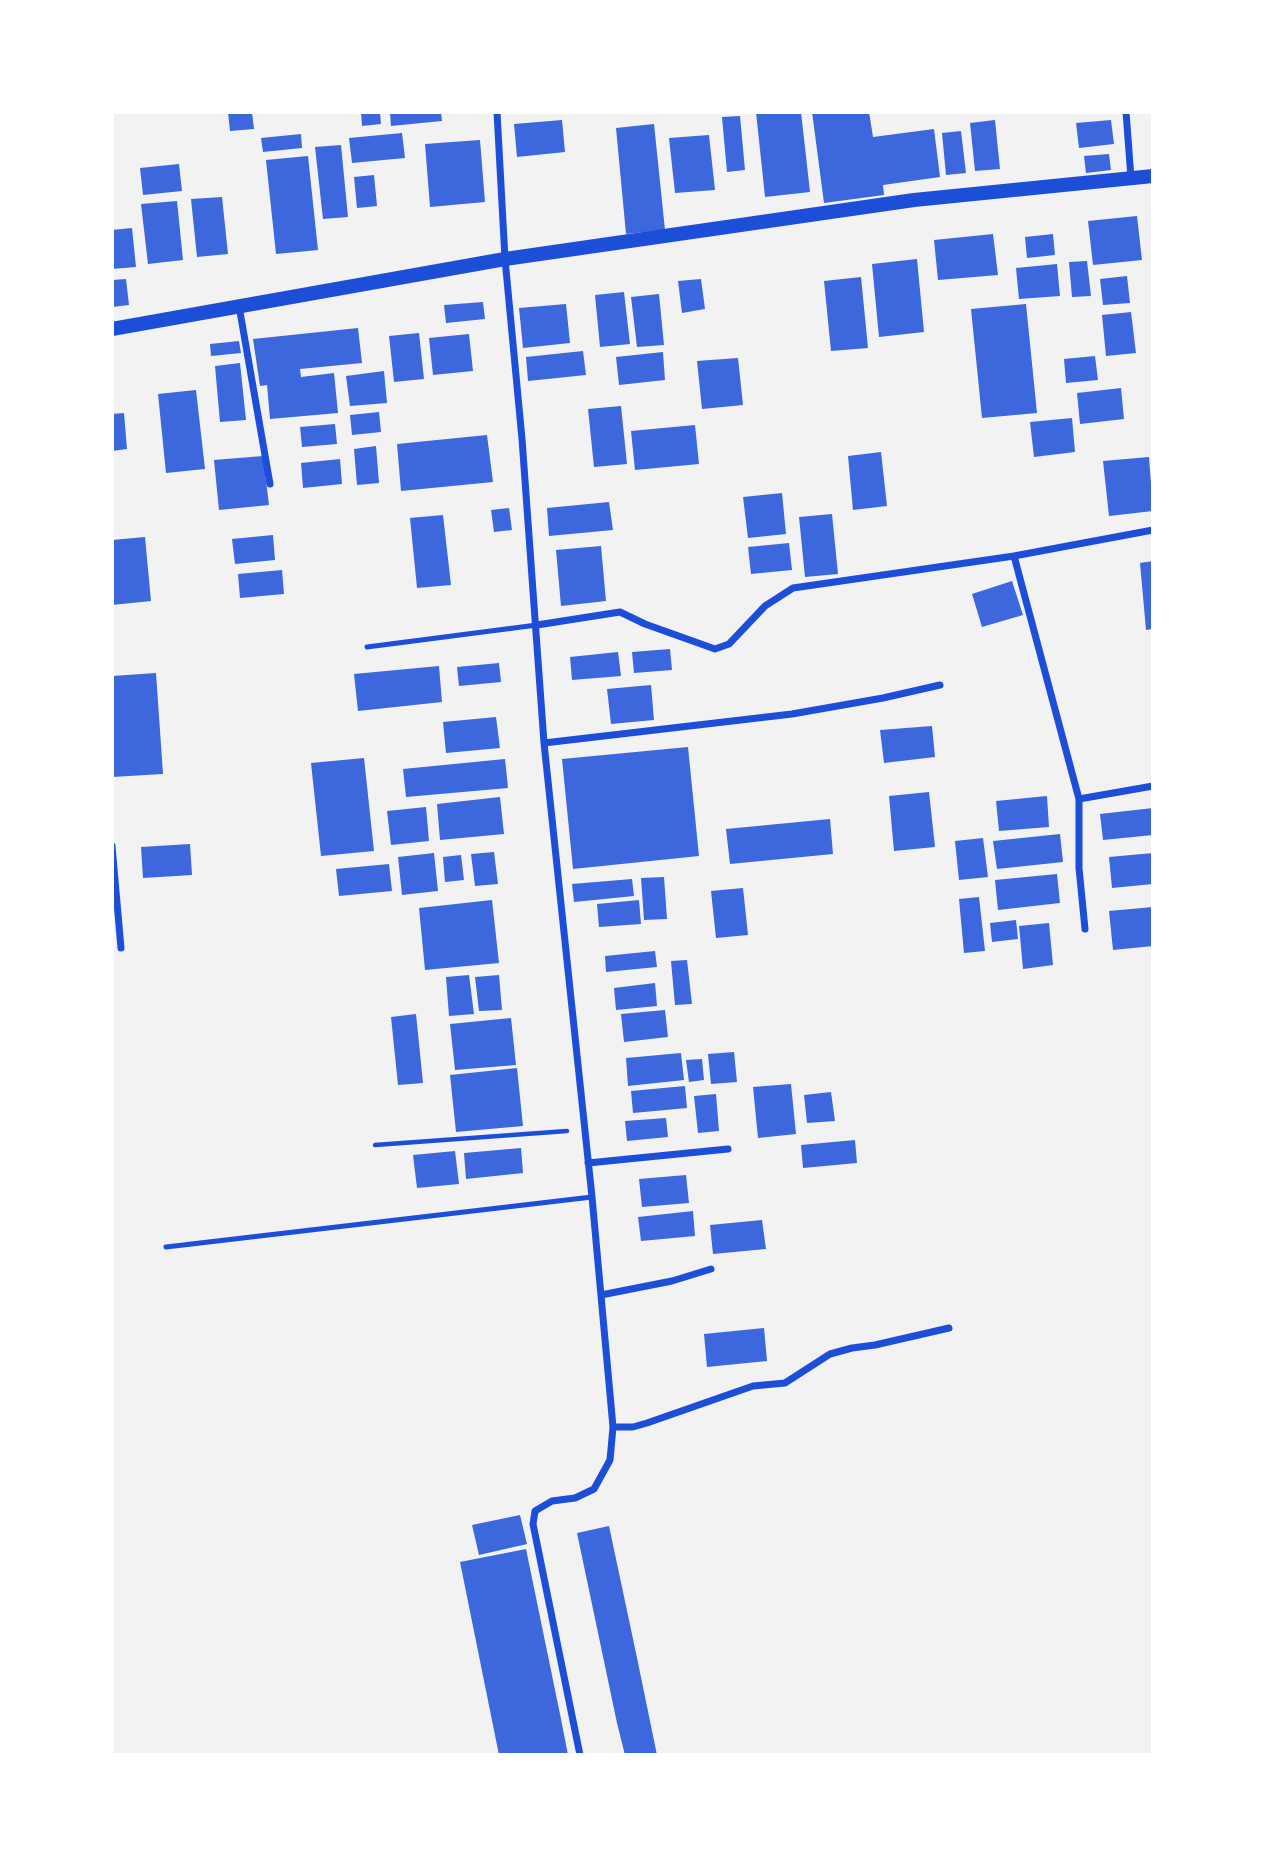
<!DOCTYPE html>
<html>
<head>
<meta charset="utf-8">
<style>
  body { margin:0 }
  #map { position:relative; width:1265px; height:1867px; overflow:hidden; background:#f2f2f2; font-family:Helvetica,sans-serif }
  canvas { display:block }
  .frame { position:absolute; inset:0; border:114px solid #fff; pointer-events:none }
</style>
</head>
<body>
<div id="map">
<canvas width="1265" height="1867"></canvas>
<div class="frame"></div>
</div>
<script>
const ctx = document.querySelector('canvas').getContext('2d');
ctx.lineJoin = 'round';
function paint(path, color) { ctx.fillStyle = color; ctx.fill(path, 'evenodd'); }
const toPath = rows => new Path2D(rows.map(r => 'M' + r).join(''));
function stroke(path, color, width, dash) { ctx.strokeStyle = color; ctx.lineWidth = width; ctx.lineCap = dash ? 'butt' : 'round'; ctx.setLineDash(dash || []); ctx.stroke(path); }
paint(toPath([
  [228,112,252,112,254,129,230,131],
  [361,112,380,112,381,124,362,126],
  [390,112,441,112,442,121,391,126],
  [756,112,801,112,810,192,765,197],
  [812,112,869,112,873,137,934,129,940,177,883,185,884,195,824,203],
  [740,116,745,170,727,172,722,117],
  [562,120,565,152,517,157,514,124],
  [995,120,1000,169,975,171,970,123],
  [1111,120,1114,144,1079,148,1076,123],
  [654,124,665,230,626,234,616,128],
  [961,131,966,173,946,175,942,133],
  [402,133,405,158,352,163,349,138],
  [301,134,302,148,263,152,261,138],
  [709,135,715,190,675,193,669,138],
  [480,140,485,202,430,207,425,144],
  [341,145,348,217,323,219,315,147],
  [1109,154,1111,170,1086,173,1084,156],
  [308,156,318,250,276,254,266,160],
  [179,164,182,191,143,195,140,168],
  [374,175,377,206,357,208,354,177],
  [222,197,228,254,197,257,191,199],
  [177,201,183,260,148,264,141,204],
  [1137,216,1142,260,1093,265,1088,221],
  [132,228,136,267,112,269,112,230],
  [993,234,998,275,938,280,934,240],
  [1053,234,1055,255,1027,258,1025,237],
  [917,259,924,332,879,337,872,264],
  [1087,261,1091,296,1072,297,1069,262],
  [1057,264,1060,296,1019,299,1016,268],
  [1127,276,1130,303,1103,305,1100,279],
  [861,277,868,348,831,351,824,281],
  [126,279,129,305,112,307,112,280],
  [701,279,705,309,682,313,678,281],
  [624,292,630,344,600,347,595,295],
  [659,294,664,345,637,347,631,297],
  [483,302,485,319,446,323,444,305],
  [566,304,570,343,523,348,519,308],
  [1026,304,1037,413,982,418,971,309],
  [1131,312,1136,353,1106,356,1102,315],
  [358,328,362,363,300,369,301,377,334,373,338,413,270,419,267,385,260,386,253,339],
  [419,333,424,379,394,382,389,336],
  [469,334,473,371,433,375,429,338],
  [239,341,241,353,211,356,210,344],
  [583,351,586,375,528,381,526,357],
  [663,352,665,380,619,385,616,357],
  [1095,356,1098,380,1066,383,1064,359],
  [738,358,743,405,702,409,697,361],
  [240,363,246,420,220,422,215,366],
  [384,371,387,403,350,406,346,376],
  [1121,388,1124,419,1080,424,1077,393],
  [196,390,205,469,166,473,158,394],
  [621,406,627,464,594,467,588,409],
  [379,412,381,432,352,435,350,415],
  [124,413,127,449,112,451,112,414],
  [1072,418,1075,452,1034,457,1030,422],
  [335,424,337,444,302,447,300,427],
  [695,425,699,464,635,470,631,431],
  [487,435,493,482,401,491,397,444],
  [376,446,379,483,357,485,354,449],
  [881,452,887,506,853,510,848,456],
  [263,456,269,505,219,510,214,460],
  [1149,457,1153,511,1109,516,1103,461],
  [340,459,342,484,303,488,301,463],
  [782,493,786,534,748,538,743,497],
  [609,502,613,530,549,536,547,508],
  [509,508,512,530,494,532,491,510],
  [832,514,838,574,805,577,799,517],
  [443,515,451,585,417,588,410,518],
  [273,535,275,560,235,564,232,539],
  [145,537,151,601,112,605,112,540],
  [789,543,792,570,751,574,748,547],
  [601,546,606,601,561,606,556,550],
  [1153,561,1153,629,1146,630,1140,563],
  [282,570,284,594,240,598,238,574],
  [1012,581,1023,615,982,627,972,594],
  [670,649,672,670,634,673,632,652],
  [618,652,621,676,572,680,570,657],
  [499,663,501,682,459,686,457,667],
  [439,666,442,702,358,711,354,674],
  [156,673,163,774,112,777,112,676],
  [651,685,654,720,611,724,607,689],
  [496,717,500,748,446,753,443,722],
  [932,726,935,757,884,763,880,730],
  [688,747,699,856,573,869,562,759],
  [364,758,374,851,321,856,311,763],
  [505,759,508,788,406,797,403,769],
  [929,792,935,847,894,851,889,796],
  [1047,796,1049,827,999,831,996,801],
  [500,797,504,834,440,840,437,804],
  [426,807,429,841,391,845,387,811],
  [1153,808,1153,835,1103,840,1100,814],
  [830,819,833,854,730,864,726,829],
  [1060,834,1063,862,997,869,993,841],
  [983,838,988,877,959,880,955,841],
  [190,844,192,875,143,878,141,847],
  [494,852,498,884,475,886,471,854],
  [434,853,438,891,402,895,398,857],
  [1153,853,1153,884,1112,888,1109,857],
  [461,855,464,880,445,882,443,857],
  [389,864,392,891,339,896,336,869],
  [1057,874,1060,903,998,910,995,880],
  [664,877,667,919,644,920,641,878],
  [632,879,634,896,574,902,572,884],
  [743,888,748,935,716,938,711,891],
  [979,897,985,951,964,953,959,899],
  [492,900,499,963,425,970,419,908],
  [639,900,641,924,599,927,597,904],
  [1153,907,1153,946,1113,950,1109,911],
  [1016,920,1018,939,992,942,990,923],
  [1049,923,1053,965,1023,969,1019,926],
  [655,951,657,967,606,972,605,956],
  [687,960,692,1004,675,1005,671,961],
  [469,975,474,1014,449,1016,446,977],
  [499,975,502,1010,479,1011,475,977],
  [655,983,657,1006,616,1010,614,988],
  [665,1010,668,1037,624,1042,621,1014],
  [416,1014,423,1083,398,1085,391,1017],
  [511,1018,516,1065,455,1070,450,1024],
  [734,1052,737,1082,711,1084,708,1054],
  [681,1053,684,1080,628,1086,626,1058],
  [702,1059,704,1080,689,1082,686,1060],
  [517,1068,523,1126,456,1132,450,1075],
  [791,1084,796,1134,758,1138,753,1087],
  [685,1086,687,1108,633,1113,631,1091],
  [831,1092,835,1121,807,1123,804,1095],
  [716,1094,719,1131,698,1133,694,1096],
  [666,1118,668,1137,627,1141,625,1121],
  [855,1140,857,1163,803,1168,801,1145],
  [521,1148,523,1173,466,1179,464,1153],
  [455,1151,459,1184,417,1188,413,1155],
  [686,1175,689,1203,642,1207,639,1179],
  [693,1211,695,1236,641,1241,638,1217],
  [762,1220,766,1249,713,1254,710,1225],
  [764,1328,767,1361,707,1367,704,1334],
  [520,1515,527,1544,479,1555,472,1525],
  [609,1526,636,1653,657,1755,625,1755,617,1723,577,1533],
  [526,1549,561,1719,568,1755,499,1755,460,1562]
]), '#3d67dc');
stroke(toPath([
  [375,1145,567,1131]
]), '#1d4ed8', 4.5);
stroke(toPath([
  [367,647,537,625],
  [166,1247,592,1197]
]), '#1d4ed8', 5);
stroke(toPath([
  [497,112,505,259,522,439,544,743,592,1197,613,1427,610,1460,594,1489,575,1498,552,1501,535,1511,533,1524,580,1755],
  [1126,112,1131,178],
  [239,306,270,484],
  [1014,556,1079,799,1079,868,1085,929],
  [537,625,620,612,645,624,715,649,729,644,765,606,793,588,1014,556,1153,530],
  [544,743,792,714,883,698,940,685],
  [1079,799,1153,786],
  [112,846,121,948],
  [588,1163,728,1149],
  [601,1295,672,1281,711,1269],
  [613,1427,633,1427,647,1423,753,1386,785,1383,830,1354,852,1348,875,1345,949,1328]
]), '#1d4ed8', 7);
stroke(toPath([
  [112,329,505,259,914,200,1153,176]
]), '#1d4ed8', 14);
</script>
</body>
</html>
